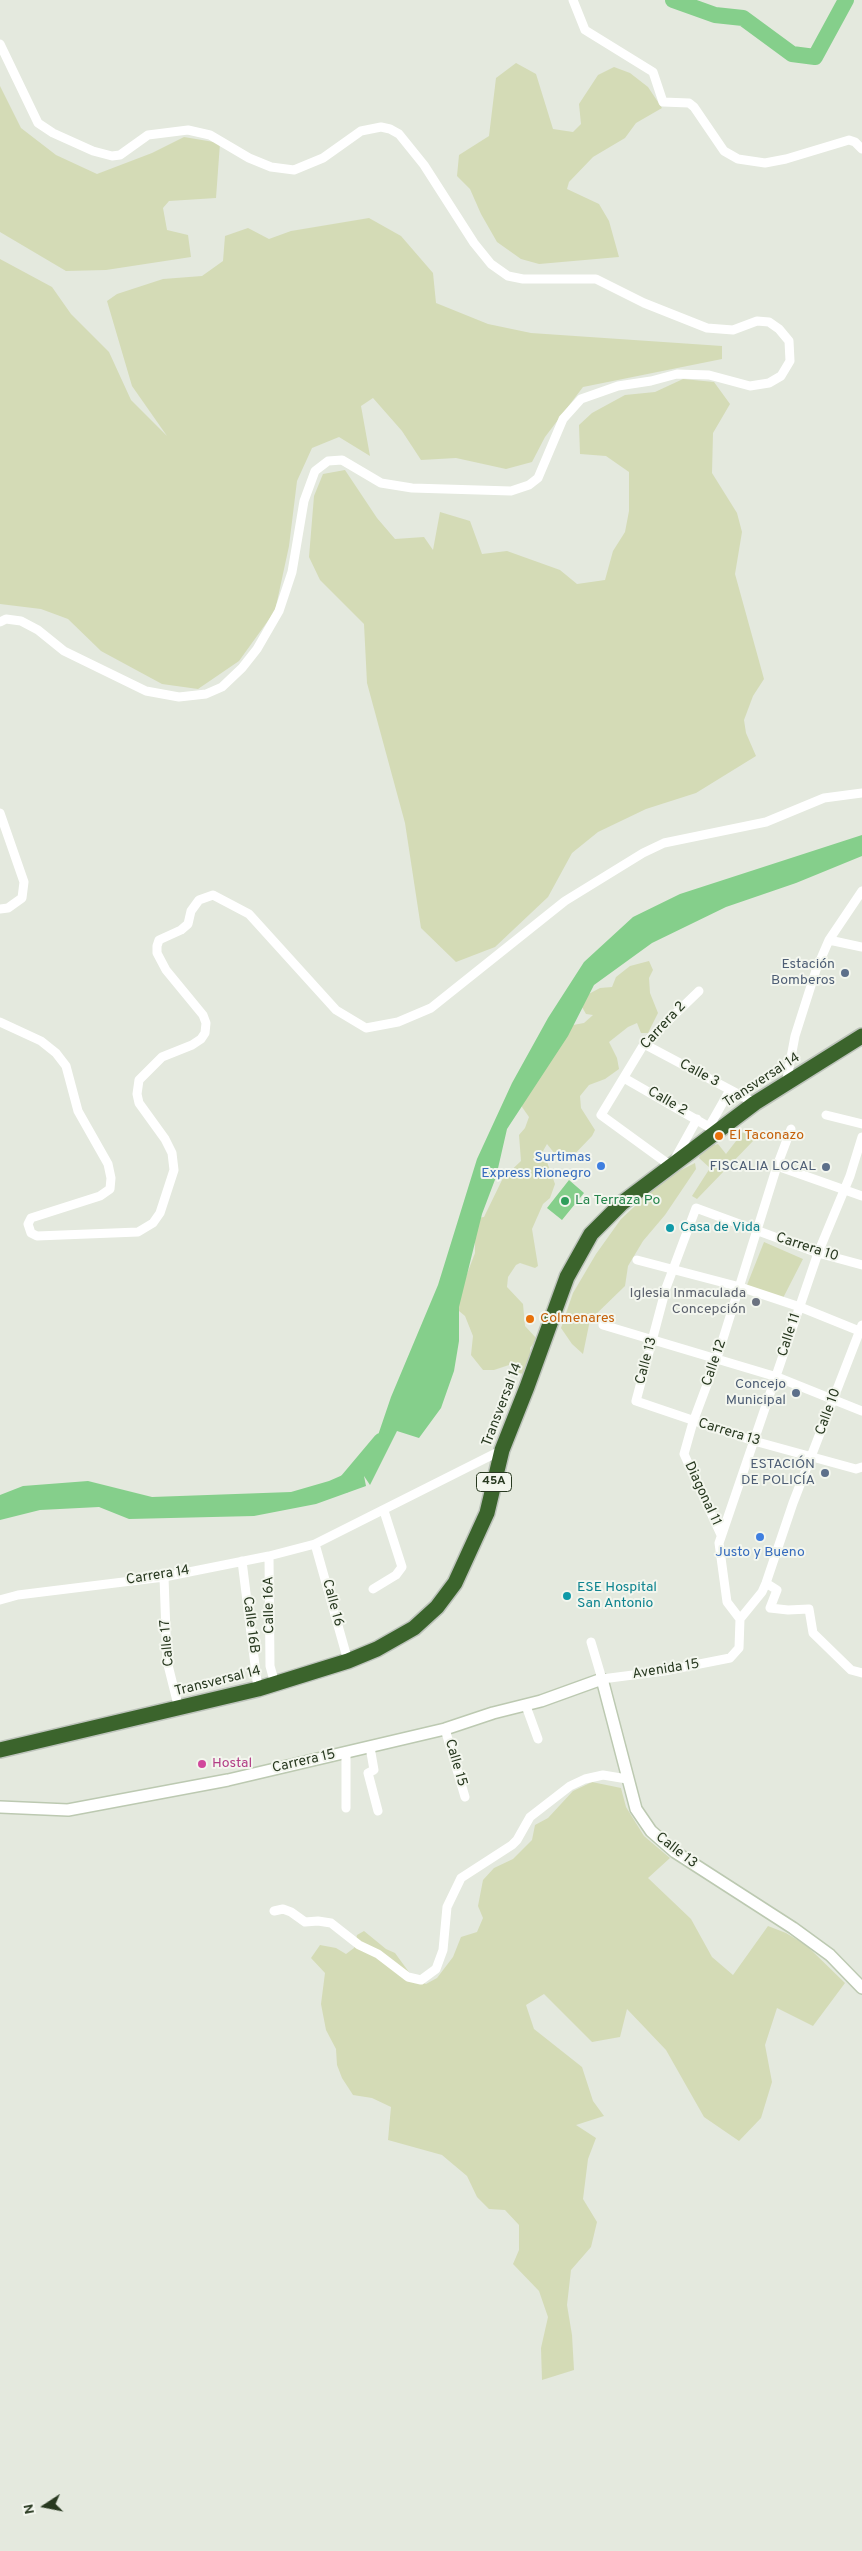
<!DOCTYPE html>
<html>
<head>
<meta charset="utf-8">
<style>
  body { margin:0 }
  #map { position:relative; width:862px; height:2551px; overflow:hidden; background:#e4e9de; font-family:Overpass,sans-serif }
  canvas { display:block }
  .north { position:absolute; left:20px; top:2481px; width:50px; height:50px; -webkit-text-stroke:4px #f3f6ee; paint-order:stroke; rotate:259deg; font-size:14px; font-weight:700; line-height:20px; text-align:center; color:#283920 }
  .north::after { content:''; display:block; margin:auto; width:18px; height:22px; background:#283920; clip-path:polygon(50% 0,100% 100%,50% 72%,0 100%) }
</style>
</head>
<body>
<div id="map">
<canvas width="862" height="2551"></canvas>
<div class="north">N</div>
</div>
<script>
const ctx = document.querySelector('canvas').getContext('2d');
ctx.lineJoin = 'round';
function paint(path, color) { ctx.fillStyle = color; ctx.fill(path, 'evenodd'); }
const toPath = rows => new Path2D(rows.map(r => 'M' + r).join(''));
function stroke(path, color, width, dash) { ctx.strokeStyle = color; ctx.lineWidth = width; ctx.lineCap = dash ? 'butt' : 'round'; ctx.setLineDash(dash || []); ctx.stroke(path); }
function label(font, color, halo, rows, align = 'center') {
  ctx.font = font + ' Overpass,sans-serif'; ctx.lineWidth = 4; ctx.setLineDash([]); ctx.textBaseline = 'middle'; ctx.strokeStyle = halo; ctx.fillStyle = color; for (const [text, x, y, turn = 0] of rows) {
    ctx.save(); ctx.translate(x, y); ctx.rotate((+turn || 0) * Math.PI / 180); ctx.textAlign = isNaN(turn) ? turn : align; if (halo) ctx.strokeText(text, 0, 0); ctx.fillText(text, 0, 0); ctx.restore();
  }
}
paint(toPath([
  [516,63,536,74,553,129,573,132,581,124,579,104,598,75,614,67,630,73,648,87,662,108,636,123,625,138,593,157,569,182,567,189,599,204,609,221,619,257,539,264,521,259,497,242,481,214,470,189,457,176,459,155,489,136,496,78],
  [0,86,21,128,56,155,97,174,152,153,184,137,220,143,216,198,169,201,163,208,167,230,188,235,191,257,106,270,66,271,0,232],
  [369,218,401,236,433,273,436,303,488,324,531,333,722,346,722,359,583,387,545,437,532,462,506,469,456,458,421,460,402,431,373,398,361,406,370,456,339,437,312,448,297,481,289,546,275,611,239,661,198,689,162,684,101,651,68,619,41,609,0,604,0,259,52,287,71,314,109,352,131,400,167,436,132,386,107,301,117,294,163,279,202,276,223,261,225,236,248,228,269,239,291,231],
  [683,379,714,382,730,404,713,433,712,473,737,513,742,532,735,574,764,679,753,696,744,720,746,733,756,756,696,793,646,809,598,832,572,853,548,897,495,947,456,962,421,928,405,823,367,683,364,624,320,580,309,557,314,496,323,474,345,470,377,518,395,539,424,537,433,550,440,512,470,521,482,554,507,551,560,570,577,584,605,580,613,551,625,532,629,511,629,472,606,456,580,454,579,425,592,413,625,395,655,392],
  [649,961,653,970,649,978,650,993,658,1013,648,1033,641,1033,637,1023,628,1027,609,1042,617,1058,619,1069,605,1079,589,1085,580,1096,581,1108,595,1130,592,1136,568,1161,559,1159,547,1144,543,1151,555,1184,550,1198,543,1204,532,1229,538,1266,535,1268,520,1263,516,1265,508,1277,507,1287,523,1304,525,1326,537,1339,530,1348,532,1361,529,1375,513,1372,512,1364,494,1370,483,1370,471,1355,473,1336,465,1316,459,1311,457,1300,475,1253,475,1240,468,1234,475,1218,484,1217,503,1178,521,1161,519,1135,525,1128,529,1117,522,1107,520,1094,573,1025,584,1023,593,1015,586,1014,582,1007,583,997,600,988,612,987,616,977,630,966],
  [743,1132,754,1140,697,1199,692,1196,710,1168,699,1158,703,1148,718,1144,726,1154],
  [695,1163,696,1169,665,1215,643,1241,628,1266,625,1286,590,1320,583,1354,572,1344,561,1328,573,1293,596,1254,621,1219,649,1193,673,1174],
  [764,1242,803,1259,782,1300,745,1290],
  [592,1782,621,1788,626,1807,644,1836,670,1858,648,1878,691,1919,712,1957,733,1975,768,1926,786,1933,806,1945,845,1983,813,2026,777,2008,765,2045,772,2082,761,2118,739,2141,704,2117,666,2050,627,2009,620,2037,592,2042,544,1994,526,2005,534,2029,582,2067,593,2101,604,2116,576,2125,596,2138,588,2159,583,2199,597,2222,591,2247,571,2270,567,2305,572,2335,574,2370,542,2380,541,2348,548,2317,539,2291,513,2264,519,2250,519,2225,505,2210,489,2209,477,2197,467,2176,442,2155,388,2140,391,2107,372,2098,353,2095,342,2078,337,2065,336,2049,326,2030,321,2004,325,1973,311,1958,320,1945,336,1948,346,1954,354,1948,357,1935,364,1931,386,1949,395,1953,414,1979,426,1984,437,1978,453,1957,461,1937,477,1932,483,1918,478,1906,483,1880,494,1868,513,1859,532,1840,535,1825,548,1818,573,1791]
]), '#d4dbb6');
paint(toPath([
  [862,835,862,856,796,883,726,907,652,943,594,985,568,1036,507,1129,496,1177,482,1214,459,1307,459,1341,454,1371,441,1408,419,1438,397,1431,370,1485,364,1476,366,1486,316,1504,254,1516,129,1519,99,1507,40,1510,0,1520,0,1495,23,1486,88,1481,152,1497,291,1492,329,1481,361,1467,374,1447,391,1397,438,1285,477,1159,512,1083,548,1018,584,962,633,917,680,894],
  [569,1180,584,1193,562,1220,547,1208]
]), '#85cf8b');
stroke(toPath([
  [673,0,715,15,743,18,792,54,815,57,846,0],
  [344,1485,381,1441]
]), '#85cf8b', 16);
const secondary = toPath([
  [0,1807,68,1810,228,1780,445,1729,493,1713,541,1701,602,1679,636,1809,651,1831,675,1852,793,1928,830,1955,862,1988]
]);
const highway = toPath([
  [0,1750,258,1689,348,1661,377,1649,414,1628,437,1607,455,1583,487,1513,502,1450,527,1387,567,1277,591,1234,622,1203,755,1103,862,1036]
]);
stroke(secondary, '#bcc9b1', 14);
stroke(highway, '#bec4bc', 18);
stroke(toPath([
  [573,0,585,30,653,72,663,102,689,103,694,107,724,151,738,159,765,163,786,159,849,140,855,142,862,149],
  [0,44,38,123,53,133,93,151,112,156,120,155,148,135,188,130,210,135,249,158,271,167,294,170,323,158,361,131,381,127,390,129,399,134,424,165,474,243,491,264,508,276,523,279,596,279,644,303,707,328,733,330,757,321,769,322,779,329,789,341,790,361,781,376,769,383,750,386,709,375,677,374,651,381,618,386,581,399,563,419,538,478,529,485,511,491,412,488,381,483,342,460,328,461,315,471,304,501,292,572,279,611,257,649,242,668,222,687,206,694,179,697,146,691,64,651,38,630,21,621,6,619,0,622],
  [0,813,24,882,22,898,8,908,0,909],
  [829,940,862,947],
  [0,1022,41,1041,56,1053,66,1066,78,1111,108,1164,111,1178,110,1189,100,1196,31,1218,28,1224,31,1233,37,1236,138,1232,153,1223,160,1213,174,1170,172,1153,165,1139,139,1103,137,1094,139,1080,162,1057,192,1045,201,1039,205,1033,206,1023,203,1015,166,970,157,953,157,946,159,940,181,930,188,924,191,911,199,900,213,895,249,914,336,1010,366,1028,398,1022,431,1008,565,901,643,853,664,843,766,822,824,798,862,793],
  [644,1044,755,1103],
  [624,1078,709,1127,730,1090],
  [786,1084,795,1036,816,970,829,940,862,891],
  [826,1115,862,1124],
  [697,1119,671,1166,601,1115,644,1044,699,991],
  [777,1166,862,1196],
  [637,1260,740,1287,800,1307,862,1332],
  [862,1265,818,1253,696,1208,666,1288,636,1401,754,1441,856,1469,862,1467],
  [603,1325,777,1377,862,1411],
  [721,1535,684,1454,693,1422,717,1358,777,1166,791,1129],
  [315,1544,348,1661],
  [269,1556,270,1666,275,1684],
  [242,1561,258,1689],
  [164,1577,167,1661,179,1709],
  [766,1583,777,1590,770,1608,788,1610,809,1609,813,1633,851,1670,862,1673],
  [373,1589,396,1575,402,1567,384,1511],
  [0,1600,18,1595,164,1577,269,1556,315,1544,502,1450],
  [740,1619,727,1602,719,1543,818,1253,850,1176,862,1137],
  [740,1619,762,1592,766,1583,793,1503,862,1325],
  [591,1642,602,1679,664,1671,730,1658,739,1648,740,1619],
  [526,1706,538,1739],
  [445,1729,465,1797],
  [370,1747,374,1770,368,1773,378,1811],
  [346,1752,346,1808],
  [274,1911,283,1909,291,1912,305,1922,318,1921,331,1923,359,1945,378,1954,408,1977,421,1980,436,1969,443,1950,447,1907,461,1878,512,1845,517,1840,530,1817,570,1786,585,1779,603,1775,627,1779]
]), '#fff', 9);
stroke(secondary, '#fff', 11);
stroke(highway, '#3b642c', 15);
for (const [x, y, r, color] of [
  [845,973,5,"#5c6f8a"],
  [719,1136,5,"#e8710a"],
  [601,1166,5,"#3f7fe0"],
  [826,1167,5,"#5c6f8a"],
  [565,1201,5,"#2e9e5b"],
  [670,1228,5,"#0f9aa8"],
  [756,1302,5,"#6b7280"],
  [530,1319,5,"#e8710a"],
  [796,1393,5,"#5c6f8a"],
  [825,1473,5,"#5c6f8a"],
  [760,1537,5,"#3f7fe0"],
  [567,1596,5,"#0f9aa8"],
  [202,1764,5,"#d1479c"]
]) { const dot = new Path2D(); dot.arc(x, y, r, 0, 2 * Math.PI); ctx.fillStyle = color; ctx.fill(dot); stroke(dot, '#f3f6ee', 2); }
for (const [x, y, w] of [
  [494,1482,35]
]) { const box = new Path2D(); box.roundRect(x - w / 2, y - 9.5, w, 19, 4); ctx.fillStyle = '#f3f6ee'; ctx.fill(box); stroke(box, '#283920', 1); }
label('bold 12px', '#283920', null, [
  ["45A",494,1482]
]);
label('14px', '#4e5e75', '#f3f6ee', [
  ["Estación",835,965],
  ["Bomberos",835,981],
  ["FISCALIA LOCAL",816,1167],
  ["Concejo",786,1385],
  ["Municipal",786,1401],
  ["ESTACIÓN",815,1465],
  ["DE POLICÍA",815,1481]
], 'right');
label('14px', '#283920', '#f3f6ee', [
  ["Carrera 2",664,1026,-47],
  ["Calle 3",699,1074,28],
  ["Transversal 14",762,1081,-33],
  ["Calle 2",667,1102,30],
  ["Carrera 10",807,1248,18],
  ["Calle 11",790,1335,-72],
  ["Calle 13",647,1361,-75],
  ["Calle 12",715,1363,-71],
  ["Transversal 14",503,1405,-69],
  ["Calle 10",829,1412,-70],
  ["Carrera 13",729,1433,17],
  ["Diagonal 11",702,1494,65],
  ["Carrera 14",158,1576,-9],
  ["Calle 16",332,1603,75],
  ["Calle 16A",270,1605,-91],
  ["Calle 16B",250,1625,83],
  ["Calle 17",168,1643,-95],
  ["Avenida 15",666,1670,-9],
  ["Transversal 14",218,1682,-14],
  ["Carrera 15",304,1762,-13],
  ["Calle 15",455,1763,74],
  ["Calle 13",676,1851,38]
]);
label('14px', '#c56008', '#f3f6ee', [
  ["El Taconazo",729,1136],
  ["Colmenares",540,1319]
], 'left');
label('14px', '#366cbe', '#f3f6ee', [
  ["Surtimas",591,1158],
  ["Express Rionegro",591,1174],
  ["Justo y Bueno",760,1553,"center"]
], 'right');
label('14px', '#27864d', '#f3f6ee', [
  ["La Terraza Po",575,1201]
], 'left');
label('14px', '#0d838f', '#f3f6ee', [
  ["Casa de Vida",680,1228],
  ["ESE Hospital",577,1588],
  ["San Antonio",577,1604]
], 'left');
label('14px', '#5b616d', '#f3f6ee', [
  ["Iglesia Inmaculada",746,1294],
  ["Concepción",746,1310]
], 'right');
label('14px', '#b23c85', '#f3f6ee', [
  ["Hostal",212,1764]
], 'left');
</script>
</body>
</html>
